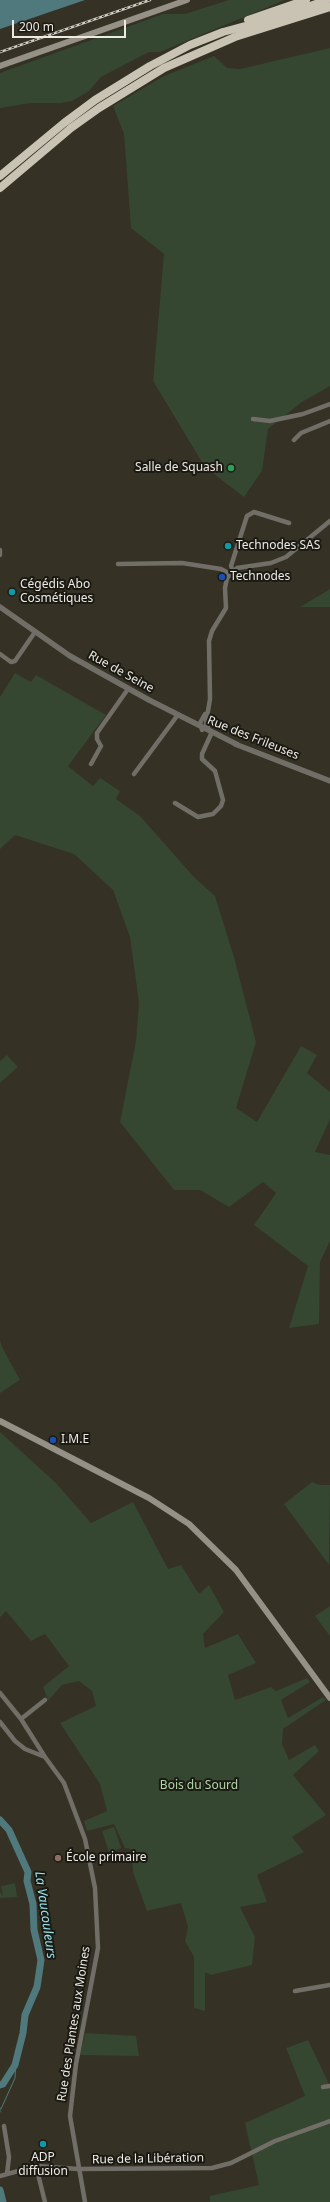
<!DOCTYPE html>
<html>
<head>
<meta charset="utf-8">
<style>
  body { margin:0 }
  #map { position:relative; width:330px; height:2202px; overflow:hidden; background:#353124; font-family:"Noto Sans",sans-serif }
  canvas { display:block }
  .scale { position:absolute; left:12px; top:20px; width:114px; height:18px; box-sizing:border-box; border:2px solid #eceae1; border-top:0; padding-left:5px; font-size:12px; line-height:14px; white-space:nowrap; color:#eceae1; -webkit-text-stroke:3px #1b1913; paint-order:stroke }
</style>
</head>
<body>
<div id="map">
<canvas width="330" height="2202"></canvas>
<div class="scale">200 m</div>
</div>
<script>
const ctx = document.querySelector('canvas').getContext('2d');
ctx.lineJoin = 'round';
function paint(path, color) { ctx.fillStyle = color; ctx.fill(path, 'evenodd'); }
const toPath = rows => new Path2D(rows.map(r => 'M' + r).join(''));
function stroke(path, color, width, dash) { ctx.strokeStyle = color; ctx.lineWidth = width; ctx.lineCap = dash ? 'butt' : 'round'; ctx.setLineDash(dash || []); ctx.stroke(path); }
function label(font, color, halo, rows, align = 'center') {
  ctx.font = font + ' "Noto Sans",sans-serif'; ctx.lineWidth = 4; ctx.setLineDash([]); ctx.textBaseline = 'middle'; ctx.strokeStyle = halo; ctx.fillStyle = color; for (const [text, x, y, turn = 0] of rows) {
    ctx.save(); ctx.translate(x, y); ctx.rotate((+turn || 0) * Math.PI / 180); ctx.textAlign = isNaN(turn) ? turn : align; if (halo) ctx.strokeText(text, 0, 0); ctx.fillText(text, 0, 0); ctx.restore();
  }
}
paint(toPath([
  [229,0,285,0,160,52,149,52,101,77,89,91,72,101,61,103,30,103,0,108,0,73,163,14,185,14],
  [330,48,330,386,302,402,268,429,262,471,244,497,205,467,153,381,164,254,131,228,124,134,113,106,164,76,214,56,227,68,240,69],
  [330,588,330,607,300,607,330,589],
  [15,673,31,682,36,675,106,715,68,766,93,786,100,778,120,791,116,799,140,816,194,877,215,896,234,957,256,1042,236,1108,257,1122,301,1046,317,1055,307,1073,330,1092,330,1119,315,1152,330,1155,330,1241,320,1262,319,1324,289,1328,308,1266,254,1225,276,1193,263,1182,229,1207,200,1190,174,1190,120,1122,136,1041,139,1003,130,937,113,890,74,854,15,835,0,849,0,697],
  [7,1055,18,1067,0,1083,0,1061],
  [0,1340,2,1347,20,1380,0,1393],
  [0,1432,56,1483,91,1523,133,1502,168,1569,181,1565,199,1594,209,1585,224,1612,203,1634,205,1648,238,1634,256,1663,228,1675,235,1700,271,1687,276,1691,307,1678,310,1682,281,1700,288,1718,323,1697,326,1700,283,1729,282,1744,289,1760,315,1745,319,1751,293,1775,326,1815,292,1837,304,1852,257,1875,267,1902,240,1907,255,1937,252,1965,211,1975,205,1972,205,2011,194,2008,194,1957,185,1941,188,1927,181,1903,147,1911,133,1872,131,1849,125,1848,114,1824,87,1831,84,1821,107,1811,100,1784,60,1723,96,1706,92,1691,79,1681,62,1685,48,1701,43,1687,69,1666,45,1634,31,1641,6,1611,0,1617],
  [312,1482,319,1485,330,1485,329,1565,284,1504],
  [330,1606,330,1636,315,1616],
  [114,1827,121,1848,109,1852,102,1831],
  [15,1883,17,1897,0,1898,0,1891,3,1897,1,1886],
  [85,2033,136,2036,139,2056,80,2055],
  [308,2040,330,2086,330,2202,210,2202,210,2196,259,2185,245,2123,305,2096,286,2048]
]), '#354631');
paint(toPath([
  [0,0,85,0,0,29]
]), '#4f797d');
stroke(toPath([
  [0,2108,0,2112],
  [1,2109,15,2078,16,2060]
]), '#4f797d', 1);
stroke(toPath([
  [0,1820,9,1830,28,1872,27,1881,33,1904,34,1930,41,1960,37,1987,25,2015,23,2033,15,2065,3,2084,0,2085],
  [0,2190,3,2202]
]), '#4f797d', 7);
stroke(toPath([
  [253,419,270,421,303,414,330,404],
  [294,440,301,433,330,421],
  [0,550,0,555],
  [118,564,182,563,221,569,230,574],
  [233,571,231,566,247,516,254,512,289,523],
  [0,654,11,662,15,661,35,632],
  [202,730,200,723,205,714],
  [209,730,206,723,210,699,209,641,212,631,226,608,225,588,227,578,237,568,271,563,286,557,330,521],
  [91,764,101,746,97,739,97,733,128,689],
  [134,774,177,716],
  [175,803,198,817,213,814,221,806,223,800,215,771,202,759,202,754,212,732],
  [0,1693,21,1719,45,1757],
  [21,1719,45,1700],
  [0,1722,15,1741,25,1749,45,1757,64,1783,85,1839,95,1888,98,1948,76,2064,70,2116,85,2202],
  [295,1991,330,1985],
  [323,2087,330,2086],
  [4,2126,9,2157,7,2174],
  [36,2166,45,2202],
  [0,2176,36,2166,78,2169,212,2168,231,2163,275,2141,330,2121]
]), '#716e68', 4.5);
stroke(toPath([
  [0,607,70,656,149,700,238,745],
  [235,744,330,781]
]), '#716e68', 5.5);
stroke(toPath([
  [0,66,187,0],
  [0,1421,149,1498,189,1524,236,1570,330,1698]
]), '#959186', 6);
stroke(toPath([
  [248,20,306,0],
  [0,176,64,123,95,100,150,66,190,45,223,32,282,16,327,0],
  [0,188,71,128,99,108,164,68,235,37,330,7]
]), '#c9c3b3', 8);
const rail = toPath([
  [0,52,150,0]
]);
stroke(rail, '#cfcdc4', 2.5);
stroke(rail, '#1b1913', 1, [3]);
for (const [x, y, r, color] of [
  [231,468,4,"#2e9e5b"],
  [228,546,4,"#0f9aa8"],
  [222,577,4,"#1a4fb4"],
  [12,592,4,"#0f9aa8"],
  [53,1440,4,"#1a4fb4"],
  [58,1858,4,"#8d6e63"],
  [43,2144,4,"#0f9aa8"]
]) { const dot = new Path2D(); dot.arc(x, y, r, 0, 2 * Math.PI); ctx.fillStyle = color; ctx.fill(dot); stroke(dot, '#1b1913', 1.5); }
label('12px', '#eceae1', '#1b1913', [
  ["Salle de Squash",223,468,"right"],
  ["Technodes SAS",236,546],
  ["Technodes",230,577],
  ["Cégédis Abo",20,585],
  ["Cosmétiques",20,599],
  ["I.M.E",61,1440],
  ["École primaire",66,1858],
  ["ADP",43,2158,"center"],
  ["diffusion",43,2172,"center"]
], 'left');
label('12px', '#eceae1', '#1b1913', [
  ["Rue de Seine",121,672,29],
  ["Rue des Frileuses",253,738,22],
  ["Rue des Plantes aux Moines",74,2024,-81],
  ["Rue de la Libération",148,2159,-1]
]);
label('12px', '#b0d6a6', '#1b1913', [
  ["Bois du Sourd",199,1786]
]);
label('italic 13px', '#97e5ed', '#1b1913', [
  ["La Vaucouleurs",45,1915,82]
]);
</script>
</body>
</html>
